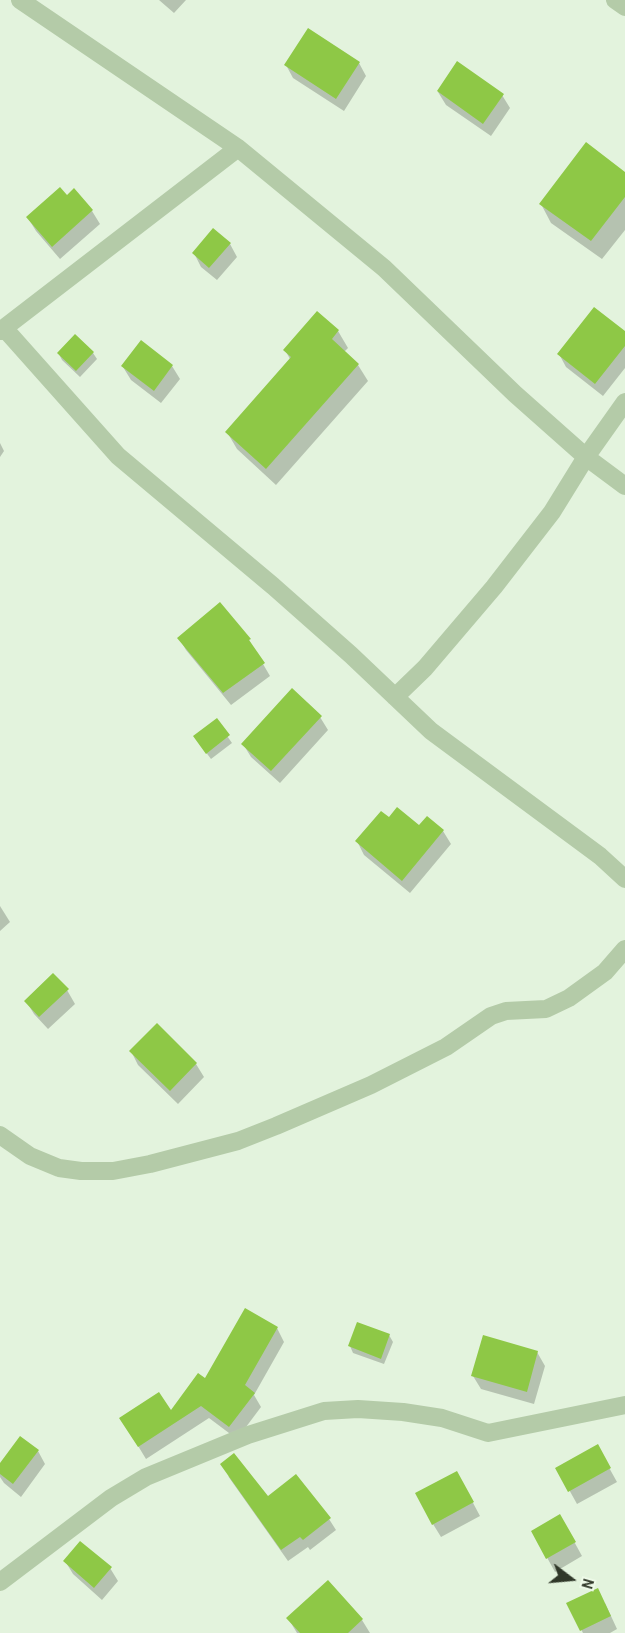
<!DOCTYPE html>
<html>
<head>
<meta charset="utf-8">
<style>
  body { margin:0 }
  #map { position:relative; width:625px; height:1633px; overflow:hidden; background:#e3f3dd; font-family:"Archivo Narrow",sans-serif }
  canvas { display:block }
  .north { position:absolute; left:541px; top:1549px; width:60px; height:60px; -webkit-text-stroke:4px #eefae9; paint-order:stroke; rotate:106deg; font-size:16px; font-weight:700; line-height:24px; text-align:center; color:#303829 }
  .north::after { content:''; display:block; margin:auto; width:21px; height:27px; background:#303829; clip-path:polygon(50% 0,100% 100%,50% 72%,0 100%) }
</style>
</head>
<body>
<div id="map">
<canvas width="625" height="1633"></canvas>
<div class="north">N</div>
</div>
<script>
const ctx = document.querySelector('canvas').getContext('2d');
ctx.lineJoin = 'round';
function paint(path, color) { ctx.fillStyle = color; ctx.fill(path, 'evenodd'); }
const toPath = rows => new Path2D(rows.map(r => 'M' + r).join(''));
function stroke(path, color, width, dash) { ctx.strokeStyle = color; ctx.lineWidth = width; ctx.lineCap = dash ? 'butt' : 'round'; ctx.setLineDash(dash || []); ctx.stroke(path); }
paint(toPath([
  [159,0,186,0,174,13],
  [359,63,366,76,344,111,293,78,286,65],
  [438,92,502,95,510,108,491,136,446,105],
  [625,174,625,230,602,259,551,223,541,204],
  [74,191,92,211,100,224,60,259,36,231,28,218,67,198],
  [230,244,237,257,217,280,201,267,194,253],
  [317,313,338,331,348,348,344,352,358,365,368,381,276,485,237,449,227,432,290,359,285,350],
  [625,333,625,368,603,396,566,367,559,354],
  [93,353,97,359,80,377,62,360,59,354],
  [172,366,180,379,161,403,131,380,123,367],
  [0,443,4,451,0,457],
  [179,638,249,640,270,676,231,705,186,650],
  [320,717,328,730,280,783,251,757,243,744],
  [216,720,232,743,211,759,199,743],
  [427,818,443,831,451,844,410,893,364,855,357,841,389,820,420,827],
  [0,906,10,922,0,931],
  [67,990,75,1004,48,1029,34,1014,26,1001],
  [131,1051,196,1064,204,1077,178,1104,138,1065],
  [277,1328,284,1342,254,1395,261,1407,237,1439,209,1418,146,1459,129,1431,171,1413,205,1380],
  [389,1335,393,1342,384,1364,353,1353,350,1346],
  [537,1352,545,1366,534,1404,481,1389,473,1376],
  [597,1446,617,1482,577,1504,557,1468],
  [38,1451,45,1464,21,1497,4,1483,0,1477,0,1465],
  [228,1476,268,1498,329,1519,336,1530,310,1550,308,1547,288,1561],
  [464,1486,480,1516,441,1537,433,1524],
  [560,1516,582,1556,555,1572,533,1532],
  [65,1561,110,1568,118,1581,102,1600,73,1574],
  [605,1603,617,1629,610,1633,583,1633,568,1604],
  [288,1618,362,1620,370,1633,297,1633]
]), '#0003');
paint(toPath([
  [308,28,360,62,336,99,284,65],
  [457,61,504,94,483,124,437,91],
  [586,142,625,172,625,197,591,241,539,204],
  [60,187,67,195,74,188,93,210,52,247,26,217],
  [213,228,231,243,209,268,192,253],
  [594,307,625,331,625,346,595,384,557,354],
  [317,311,339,330,332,339,359,364,266,469,225,432,291,357,283,350],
  [75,334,94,352,76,371,57,353],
  [141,340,173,365,154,391,121,366],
  [220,602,251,639,249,640,265,663,223,693,177,638],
  [292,688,322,716,271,771,241,744],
  [217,718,230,735,206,754,193,736],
  [397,807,419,825,427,816,444,830,402,881,355,841,381,811,389,817],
  [53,973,69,989,39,1017,24,1001],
  [157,1023,197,1063,170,1091,129,1051],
  [245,1308,278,1327,245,1385,255,1393,229,1427,201,1406,138,1447,119,1418,159,1392,171,1410,198,1373,205,1378],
  [357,1322,390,1334,381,1359,348,1346],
  [483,1335,538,1351,527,1392,471,1376],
  [20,1436,39,1450,13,1484,0,1474,0,1463],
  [598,1444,611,1468,568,1492,555,1468],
  [234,1453,268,1496,296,1474,331,1518,303,1540,300,1537,281,1550,220,1464],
  [457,1471,474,1502,432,1525,415,1493],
  [560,1514,576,1542,546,1559,531,1531],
  [80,1541,112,1567,94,1588,63,1561],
  [328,1580,363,1619,348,1633,300,1633,286,1618],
  [598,1588,611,1616,580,1631,566,1603]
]), '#8ec846');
stroke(toPath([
  [20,0,238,148,384,268,515,394,586,457,625,486],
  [615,0,625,7],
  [4,328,118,456,273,586,351,655,431,731,600,856,625,879],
  [0,331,238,148],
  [395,697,425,668,494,587,552,512,586,457,625,402],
  [0,1135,30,1156,59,1168,81,1171,113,1171,150,1164,238,1141,276,1126,371,1085,446,1047,491,1016,506,1011,546,1009,569,998,605,972,625,949],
  [0,1582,111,1498,146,1477,248,1435,324,1411,358,1409,403,1412,442,1418,488,1433,625,1405]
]), '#b4cba8', 18);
</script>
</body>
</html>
